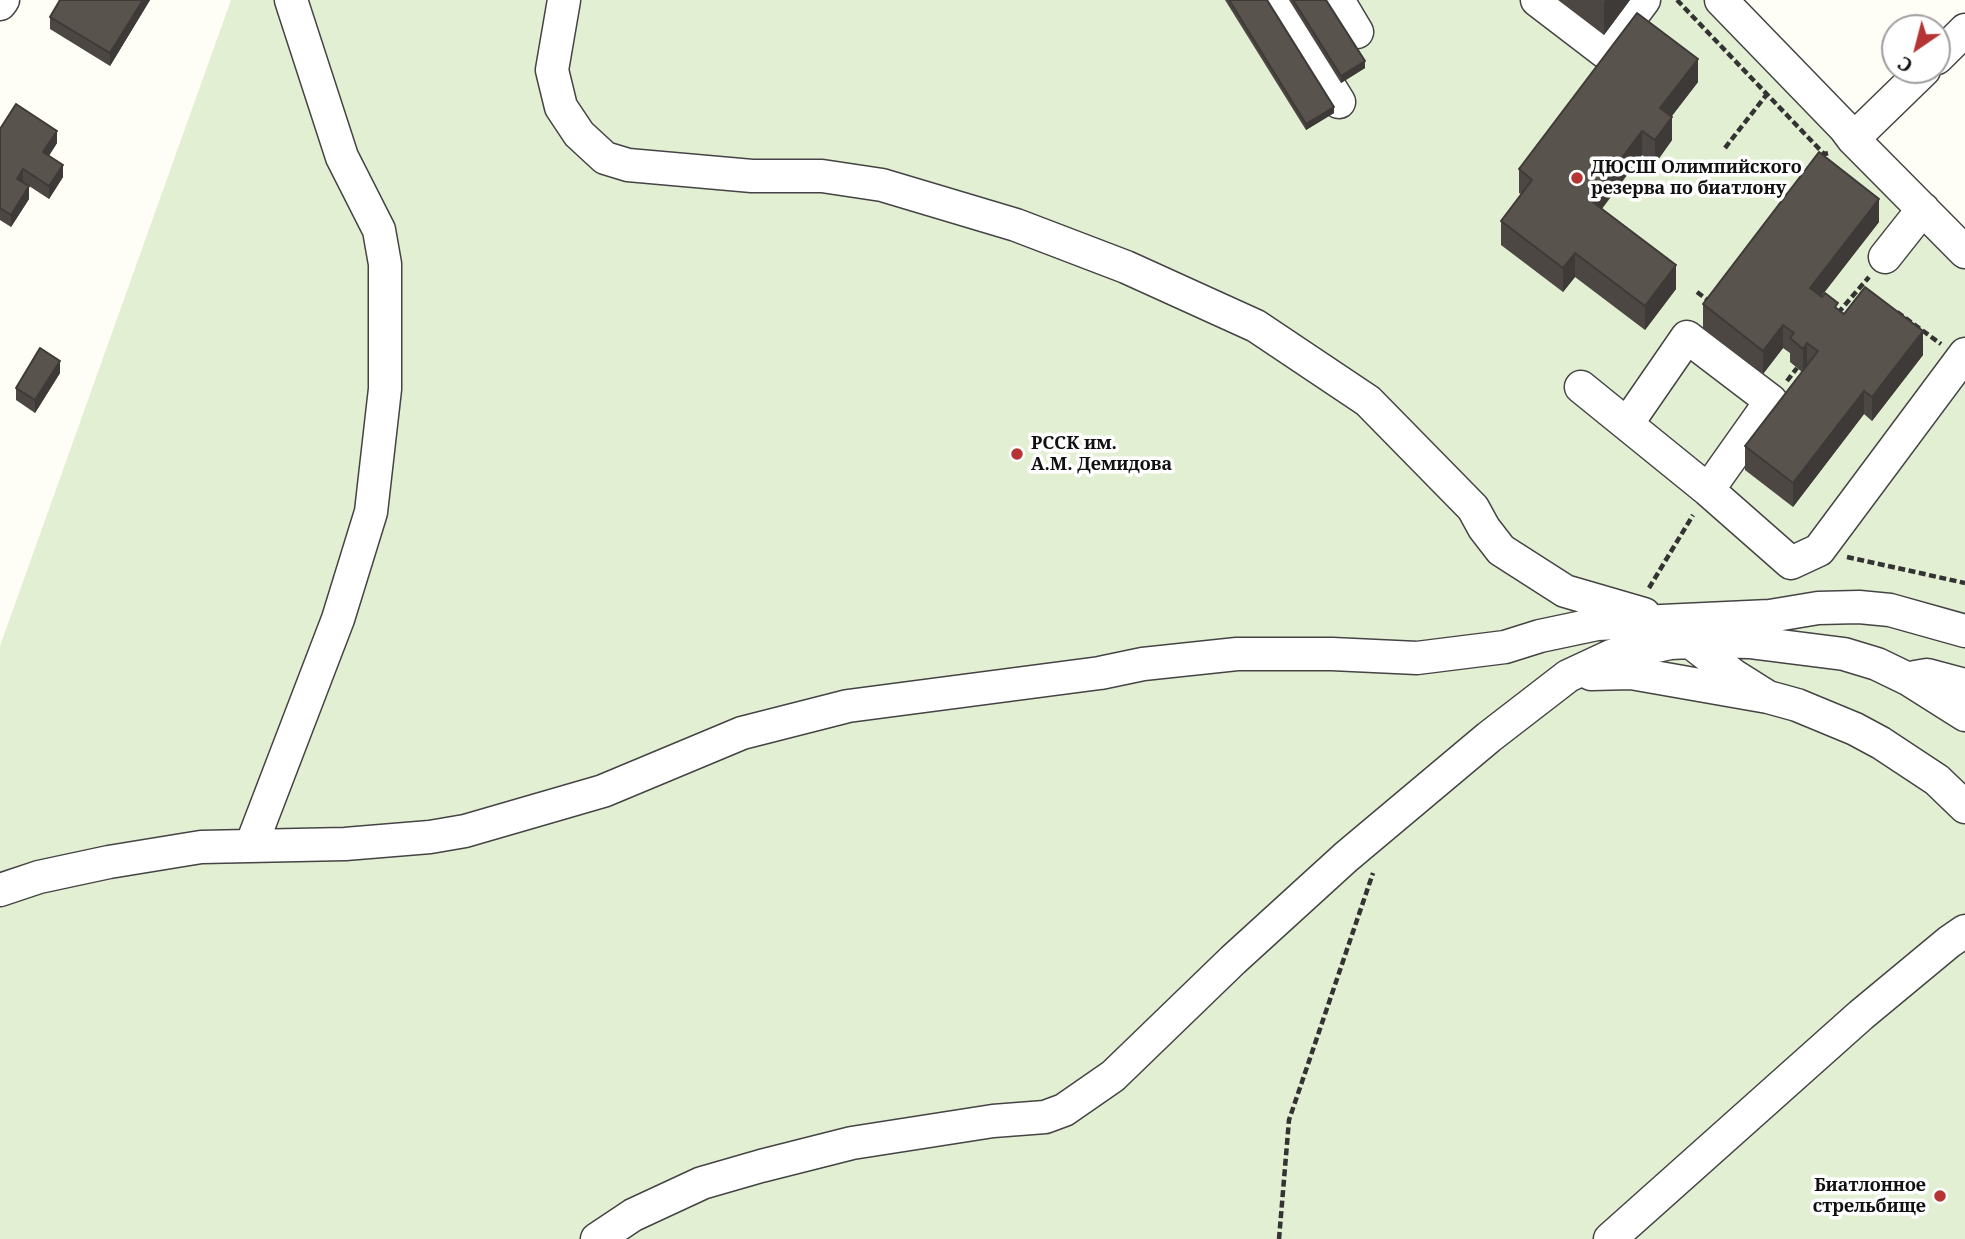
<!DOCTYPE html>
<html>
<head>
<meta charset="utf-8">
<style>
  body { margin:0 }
  #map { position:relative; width:1965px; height:1239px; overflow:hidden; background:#fefdf6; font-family:"Noto Serif",serif }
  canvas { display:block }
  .north { position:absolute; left:1881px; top:14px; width:70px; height:70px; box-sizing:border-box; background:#fff; border:2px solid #a0a0a0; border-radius:50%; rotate:215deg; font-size:19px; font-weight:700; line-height:28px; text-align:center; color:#111 }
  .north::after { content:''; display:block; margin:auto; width:24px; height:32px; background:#b53535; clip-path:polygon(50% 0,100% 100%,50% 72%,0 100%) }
</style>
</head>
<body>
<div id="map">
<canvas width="1965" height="1239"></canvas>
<div class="north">С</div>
</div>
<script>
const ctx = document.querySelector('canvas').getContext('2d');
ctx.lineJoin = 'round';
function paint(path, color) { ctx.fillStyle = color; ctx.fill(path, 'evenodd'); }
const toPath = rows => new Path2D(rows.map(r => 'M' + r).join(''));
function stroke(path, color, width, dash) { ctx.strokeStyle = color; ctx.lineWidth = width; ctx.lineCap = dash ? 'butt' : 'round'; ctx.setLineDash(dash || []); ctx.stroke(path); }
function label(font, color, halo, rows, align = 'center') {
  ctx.font = font + ' "Noto Serif",serif'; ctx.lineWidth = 7; ctx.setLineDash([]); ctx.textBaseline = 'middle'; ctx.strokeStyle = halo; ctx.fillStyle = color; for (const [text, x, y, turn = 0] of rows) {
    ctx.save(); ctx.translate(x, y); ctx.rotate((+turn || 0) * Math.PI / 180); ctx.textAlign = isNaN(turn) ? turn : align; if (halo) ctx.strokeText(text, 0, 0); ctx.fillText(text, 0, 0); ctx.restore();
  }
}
paint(toPath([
  [231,0,1706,0,1889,181,1965,262,1965,1239,0,1239,0,646]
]), '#e3efd2');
const minor = toPath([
  [564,0,552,70,561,107,579,134,605,158,628,165,752,176,822,176,882,185,1016,225,1126,267,1256,326,1368,401,1473,508,1484,528,1501,550,1565,591,1644,614],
  [1276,0,1339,102],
  [1338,0,1357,32],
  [1537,0,1605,52,1644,0],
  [1721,0,1844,127,1853,139,1965,252],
  [0,4,3,0],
  [1937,58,1965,30],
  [1853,139,1924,70],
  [1885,257,1923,209],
  [1581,387,1708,490,1791,563,1819,550,1965,354],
  [1627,424,1687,337,1771,401,1708,490],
  [1684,637,1733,675,1768,697],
  [1591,674,1631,673,1768,697,1797,705,1855,729,1881,743,1937,780,1965,807],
  [1915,677,1927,675,1965,685],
  [251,846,338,619,371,512,385,389,385,264,379,230,342,157,291,0],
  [0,890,39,877,109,862,201,847,345,844,430,837,465,831,603,791,742,733,848,706,1100,673,1143,664,1237,654,1332,654,1417,658,1505,647,1540,636,1597,624,1770,616,1818,608,1859,607,1890,610,1965,631],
  [597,1239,633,1215,702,1183,761,1166,852,1143,993,1121,1045,1117,1064,1110,1113,1076,1233,960,1346,857,1489,737,1568,676,1611,656,1670,643,1712,641,1749,642,1844,654,1877,664,1908,679,1965,715],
  [1610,1239,1861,1015,1949,942,1965,931]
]);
stroke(minor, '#444', 35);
stroke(toPath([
  [1677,0,1824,154,1829,153],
  [1725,148,1767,94],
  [1776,187,1789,198],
  [1697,292,1709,301],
  [1897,312,1941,344],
  [1838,313,1869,277],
  [1787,381,1797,368],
  [1847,557,1965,583],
  [1649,588,1693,515],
  [1279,1239,1289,1120,1373,873]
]), '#333', 4.5, [7, 3.5]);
stroke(minor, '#fff', 32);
paint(toPath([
  [150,0,110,66,50,29,50,17],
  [1225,0,1267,0,1334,113,1306,130],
  [1289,0,1326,0,1365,68,1341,83],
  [1558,0,1630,0,1604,35],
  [1698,82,1672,116,1672,140,1655,164,1642,155,1602,209,1676,289,1645,330,1575,277,1563,292,1501,245,1501,221,1521,194,1519,193,1519,169],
  [0,129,57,143,49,156,63,177,49,199,23,182,29,199,11,227,0,220],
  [1879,222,1821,296,1844,314,1923,355,1872,421,1864,414,1793,507,1745,470,1745,446,1802,372,1790,362,1790,353,1783,348,1763,374,1703,328,1703,304],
  [60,373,35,413,16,400,16,388]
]), '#4d4743');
paint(toPath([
  [143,0,150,0,110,66,110,53],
  [1606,0,1630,0,1604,35,1604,2],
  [1698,59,1698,82,1660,131,1660,108],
  [1365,61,1365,68,1341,83,1341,76],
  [1334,107,1334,113,1306,130,1306,124],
  [1672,117,1672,140,1655,164,1655,140],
  [57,131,57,143,43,164,43,152],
  [1642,131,1642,155,1590,223,1590,200],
  [63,165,63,177,49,199,49,186],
  [23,169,23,182,17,191,17,179],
  [29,186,29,199,11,227,11,215],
  [1879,199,1879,222,1810,311,1810,288],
  [1575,253,1575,277,1563,292,1563,268],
  [1676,265,1676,289,1645,330,1645,306],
  [1783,325,1783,348,1763,374,1763,351],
  [1923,331,1923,355,1872,421,1872,397],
  [1807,343,1807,366,1803,372,1803,349],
  [60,361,60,373,35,413,35,400],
  [1864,391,1864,414,1793,507,1793,483]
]), '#3e3a37');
const building = toPath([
  [60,0,143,0,110,53,50,17,60,0],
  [1229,0,1267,0,1334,107,1306,124,1229,0],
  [1293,0,1326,0,1365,61,1341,76,1293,0],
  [1637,13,1698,59,1660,108,1672,117,1655,140,1642,131,1590,200,1676,265,1645,306,1575,253,1563,268,1501,221,1532,180,1519,169,1637,13],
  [16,104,57,131,43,152,63,165,49,186,23,169,17,179,29,186,11,215,0,208,0,129,16,104],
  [1819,152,1879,199,1810,288,1822,297,1825,293,1838,303,1835,307,1844,314,1865,287,1923,331,1872,397,1864,391,1793,483,1745,446,1818,351,1807,343,1803,349,1790,338,1794,333,1783,325,1763,351,1703,304,1819,152],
  [40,348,60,361,35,400,16,388,40,348]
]);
paint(building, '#59534e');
stroke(building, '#3e3a37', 2);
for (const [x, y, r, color] of [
  [1577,178,7,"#b53535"],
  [1017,454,7,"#b53535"],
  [1940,1196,7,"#b53535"]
]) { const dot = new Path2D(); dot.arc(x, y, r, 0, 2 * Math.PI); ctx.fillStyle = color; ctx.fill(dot); stroke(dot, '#fff', 2.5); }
label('bold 18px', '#111', '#fff', [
  ["ДЮСШ Олимпийского",1591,168],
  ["резерва по биатлону",1591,189],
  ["РССК им.",1031,444],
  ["А.М. Демидова",1031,465],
  ["Биатлонное",1926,1186,"right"],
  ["стрельбище",1926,1207,"right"]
], 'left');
</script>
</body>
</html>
